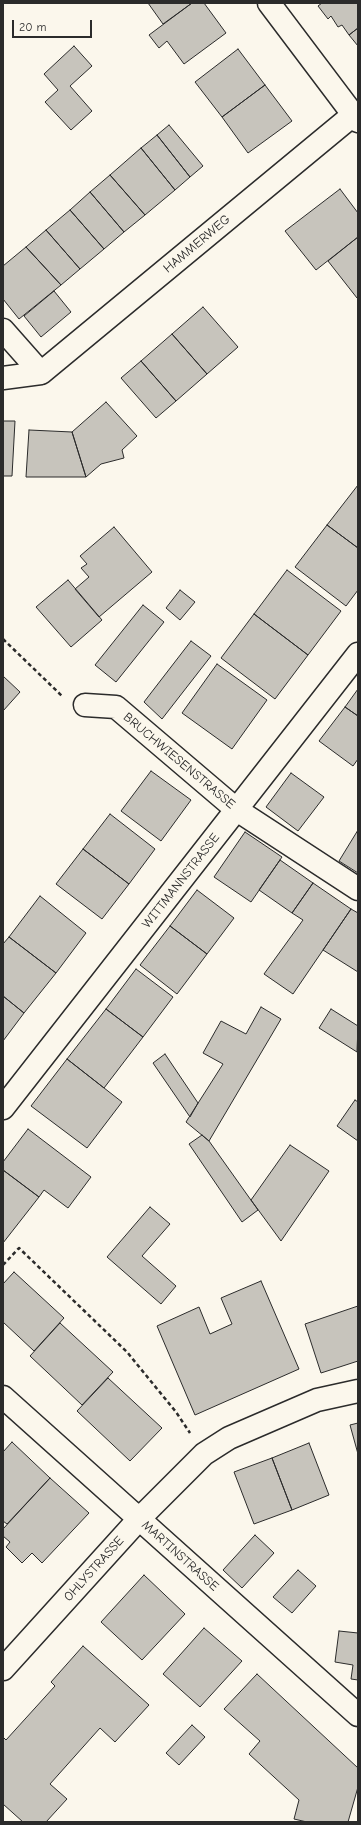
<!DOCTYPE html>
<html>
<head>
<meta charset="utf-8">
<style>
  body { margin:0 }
  #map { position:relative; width:361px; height:1825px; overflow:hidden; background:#fbf7ec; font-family:"Comic Neue",sans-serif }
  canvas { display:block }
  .frame { position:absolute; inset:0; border:4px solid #2b2b2b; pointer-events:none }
  .scale { position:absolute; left:12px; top:20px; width:80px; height:18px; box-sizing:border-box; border:2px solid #2b2b2b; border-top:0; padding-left:5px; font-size:12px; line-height:14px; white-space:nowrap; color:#2b2b2b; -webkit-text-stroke:3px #fbf7ec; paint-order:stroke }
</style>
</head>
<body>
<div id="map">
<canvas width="361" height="1825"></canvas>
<div class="frame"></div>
<div class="scale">20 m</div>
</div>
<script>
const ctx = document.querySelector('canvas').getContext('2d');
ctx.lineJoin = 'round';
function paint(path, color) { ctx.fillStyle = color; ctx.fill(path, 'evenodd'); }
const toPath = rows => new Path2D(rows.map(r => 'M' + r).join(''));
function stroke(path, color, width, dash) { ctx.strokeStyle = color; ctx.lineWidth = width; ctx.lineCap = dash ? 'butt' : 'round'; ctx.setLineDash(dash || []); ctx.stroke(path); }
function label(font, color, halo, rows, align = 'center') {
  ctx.font = font + ' "Comic Neue",sans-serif'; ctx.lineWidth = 3; ctx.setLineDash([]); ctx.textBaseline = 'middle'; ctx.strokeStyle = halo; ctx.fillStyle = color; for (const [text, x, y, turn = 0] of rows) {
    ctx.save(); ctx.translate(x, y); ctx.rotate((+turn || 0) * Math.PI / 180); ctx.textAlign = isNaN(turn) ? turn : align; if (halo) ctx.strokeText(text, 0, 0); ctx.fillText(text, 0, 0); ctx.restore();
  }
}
const building = toPath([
  [148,3,192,3,163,24,148,3],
  [192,3,204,3,226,33,184,64,167,41,159,48,149,35,192,3],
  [322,3,358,3,358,28,349,35,342,25,338,27,331,16,328,19,318,6,322,3],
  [358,28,358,46,349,35,358,28],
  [74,46,92,66,70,86,92,111,71,130,45,102,58,90,44,74,74,46],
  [238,49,265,85,222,117,195,82,238,49],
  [265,85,292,121,248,153,222,117,265,85],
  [169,125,203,166,190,177,157,135,169,125],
  [157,135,190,177,175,190,141,148,157,135],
  [141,148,175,190,145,215,110,175,141,148],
  [110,175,145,215,124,232,90,192,110,175],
  [340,189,358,213,358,237,316,270,285,231,340,189],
  [90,192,124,232,104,249,70,210,90,192],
  [70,210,104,249,80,269,46,230,70,210],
  [46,230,80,269,61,285,26,247,46,230],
  [358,237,358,297,357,298,328,261,358,237],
  [26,247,61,285,19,319,3,299,3,266,26,247],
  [54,291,71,312,41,337,24,316,54,291],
  [203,307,238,347,207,374,172,334,203,307],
  [172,334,207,374,176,401,141,361,172,334],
  [141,361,176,401,156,418,121,378,141,361],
  [106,402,137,436,122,450,124,458,101,464,86,477,72,432,106,402],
  [3,421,15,421,12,476,3,476,3,421],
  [29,430,72,432,86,477,26,477,29,430],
  [358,485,358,548,327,525,358,485],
  [327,525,358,548,358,590,346,606,295,567,327,525],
  [114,527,152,572,99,617,75,589,89,577,81,568,87,564,80,556,114,527],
  [287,570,341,611,308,655,254,614,287,570],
  [68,580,102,620,71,647,36,607,68,580],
  [180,590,195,602,180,620,166,608,180,590],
  [143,605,164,622,116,682,95,665,143,605],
  [254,614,308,655,275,699,221,658,254,614],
  [191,641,211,656,162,719,144,702,191,641],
  [217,664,267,700,232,749,182,713,217,664],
  [3,676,20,692,3,711,3,676],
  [358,689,358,716,345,707,358,689],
  [345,707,358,716,358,759,353,766,319,741,345,707],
  [151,771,191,800,161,841,121,811,151,771],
  [291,773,324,797,298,831,266,807,291,773],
  [110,814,155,849,129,884,83,849,110,814],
  [358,830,358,873,339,861,358,830],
  [245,832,282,857,251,902,214,877,245,832],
  [83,849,129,884,102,919,56,884,83,849],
  [280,860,313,883,292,913,259,890,280,860],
  [313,883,351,909,293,994,264,974,303,920,292,913,313,883],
  [197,890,234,918,207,954,170,926,197,890],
  [40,896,86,933,56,973,9,937,40,896],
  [351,909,358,913,358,972,323,950,351,909],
  [170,926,207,954,177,994,140,965,170,926],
  [9,937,56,973,24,1013,3,996,3,944,9,937],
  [136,969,173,997,143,1037,106,1009,136,969],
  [3,996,24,1013,3,1041,3,996],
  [261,1007,281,1019,209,1141,186,1122,223,1064,203,1053,221,1021,246,1034,261,1007],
  [106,1009,143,1037,104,1088,67,1059,106,1009],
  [331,1009,358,1026,357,1052,319,1028,331,1009],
  [165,1054,198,1103,190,1117,153,1063,165,1054],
  [67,1059,122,1102,87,1148,31,1106,67,1059],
  [355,1100,358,1102,358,1141,337,1126,355,1100],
  [28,1129,91,1177,68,1208,44,1190,39,1197,3,1170,3,1162,28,1129],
  [202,1135,209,1141,258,1210,242,1222,189,1144,202,1135],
  [290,1145,329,1171,281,1241,251,1200,290,1145],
  [3,1170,39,1197,3,1243,3,1170],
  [150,1207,170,1224,142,1256,176,1286,161,1304,107,1257,150,1207],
  [14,1272,64,1318,34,1351,3,1322,3,1284,14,1272],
  [261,1281,299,1369,195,1415,157,1326,199,1307,210,1334,232,1324,221,1298,261,1281],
  [358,1306,358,1361,321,1373,305,1324,358,1306],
  [60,1323,113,1372,82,1405,30,1356,60,1323],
  [108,1378,162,1428,130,1461,77,1411,108,1378],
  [358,1423,358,1454,350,1425,358,1423],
  [12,1442,50,1478,7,1524,3,1521,3,1452,12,1442],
  [309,1443,329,1495,292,1510,272,1458,309,1443],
  [272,1458,292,1510,254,1524,234,1472,272,1458],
  [50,1478,89,1513,42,1563,32,1553,22,1563,6,1547,10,1542,3,1536,3,1529,50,1478],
  [255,1535,274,1553,242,1588,223,1570,255,1535],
  [298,1570,316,1586,292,1613,273,1597,298,1570],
  [144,1575,185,1614,142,1660,101,1622,144,1575],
  [204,1628,242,1661,200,1707,163,1674,204,1628],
  [339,1631,358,1633,358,1631,358,1680,351,1679,353,1665,335,1662,339,1631],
  [83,1646,149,1705,115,1742,100,1728,50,1784,67,1799,46,1822,23,1822,3,1804,3,1737,6,1740,55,1686,51,1682,83,1646],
  [257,1674,358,1768,358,1787,348,1822,307,1822,294,1819,299,1800,249,1754,260,1741,224,1709,257,1674],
  [192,1725,205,1737,179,1765,166,1753,192,1725]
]);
paint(building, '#c7c4bc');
stroke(building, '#2b2b2b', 1);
const minor = toPath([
  [269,3,358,121],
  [3,330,41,373],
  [3,378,41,373,353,115],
  [85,705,116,707,237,810,358,889],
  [3,1108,358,654],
  [3,1397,358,1715],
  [3,1669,139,1519,204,1454,229,1438,317,1400,358,1391]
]);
stroke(minor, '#2b2b2b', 25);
stroke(toPath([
  [3,639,62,696],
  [3,1265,19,1248,127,1352,176,1412,190,1433]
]), '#2b2b2b', 2.5, [4, 3]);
stroke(minor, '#fbf7ec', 22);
label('13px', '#2b2b2b', '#fbf7ec', [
  ["HAMMERWEG",197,244,-40],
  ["BRUCHWIESENSTRASSE",179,761,40],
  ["WITTMANNSTRASSE",181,881,-52],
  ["MARTINSTRASSE",180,1556,42],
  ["OHLYSTRASSE",94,1569,-48]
]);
</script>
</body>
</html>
